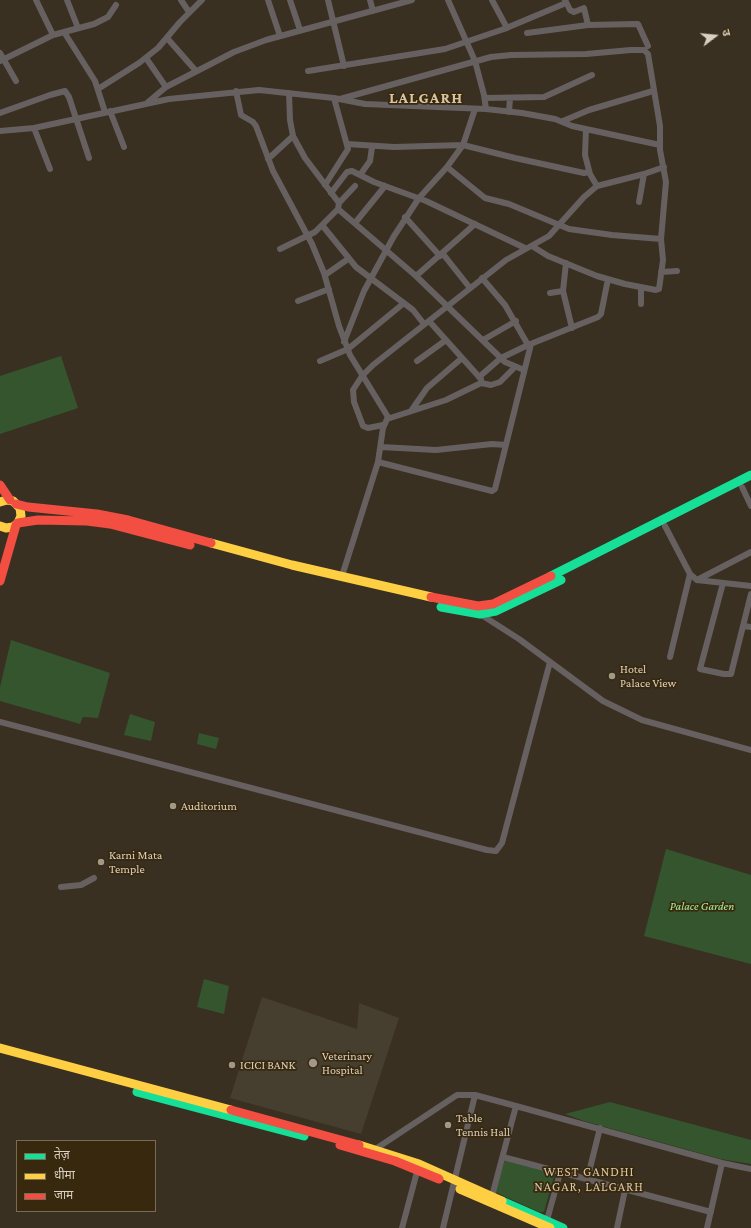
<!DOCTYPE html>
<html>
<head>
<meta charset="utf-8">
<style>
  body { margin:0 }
  #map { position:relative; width:751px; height:1228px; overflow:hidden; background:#393022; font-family:"Crimson Pro","Noto Sans Devanagari",serif }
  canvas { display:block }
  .legend { position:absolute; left:16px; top:1140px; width:140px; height:72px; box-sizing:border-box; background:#38290e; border:1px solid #796c56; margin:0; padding:5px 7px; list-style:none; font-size:12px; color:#dad0c1 }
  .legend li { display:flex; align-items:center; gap:8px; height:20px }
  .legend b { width:20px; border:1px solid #796c56 }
  .north { position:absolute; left:695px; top:16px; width:40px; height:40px; -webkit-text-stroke:3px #38290e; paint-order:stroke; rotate:74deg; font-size:11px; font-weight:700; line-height:16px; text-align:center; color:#dad0c1 }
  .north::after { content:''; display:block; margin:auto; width:14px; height:18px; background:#dad0c1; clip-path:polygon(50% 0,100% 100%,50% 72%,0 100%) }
</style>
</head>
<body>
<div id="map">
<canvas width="751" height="1228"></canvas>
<ul class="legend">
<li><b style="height:5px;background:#16e098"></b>तेज़</li>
<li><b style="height:5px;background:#ffcf43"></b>धीमा</li>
<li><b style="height:5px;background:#f24e42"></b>जाम</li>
</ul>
<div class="north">उ</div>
</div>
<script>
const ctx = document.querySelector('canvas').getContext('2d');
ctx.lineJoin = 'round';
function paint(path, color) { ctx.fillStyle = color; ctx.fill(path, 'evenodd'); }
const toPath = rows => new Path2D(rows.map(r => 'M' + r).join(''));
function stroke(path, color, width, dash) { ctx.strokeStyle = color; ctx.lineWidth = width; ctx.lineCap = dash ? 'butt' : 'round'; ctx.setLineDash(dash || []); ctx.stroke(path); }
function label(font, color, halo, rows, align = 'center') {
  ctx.font = font + ' "Crimson Pro",serif'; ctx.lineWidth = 3.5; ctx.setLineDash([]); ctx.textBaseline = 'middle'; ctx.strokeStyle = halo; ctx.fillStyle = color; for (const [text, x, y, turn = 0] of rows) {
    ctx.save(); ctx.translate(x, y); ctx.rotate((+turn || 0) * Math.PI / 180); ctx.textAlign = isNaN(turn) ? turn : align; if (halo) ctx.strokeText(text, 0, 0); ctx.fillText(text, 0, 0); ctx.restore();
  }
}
paint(toPath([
  [262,997,357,1029,359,1003,399,1018,361,1134,230,1098]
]), '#463e2e');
paint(toPath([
  [61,356,78,408,0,434,0,376],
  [11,640,110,673,98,718,83,717,80,724,0,701,0,687],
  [130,714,155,722,151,741,124,735],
  [199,733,219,738,216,749,197,744],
  [666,849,751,875,751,964,644,936],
  [204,979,229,986,224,1014,197,1007],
  [610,1102,751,1140,751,1164,721,1159,584,1121,565,1114],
  [505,1160,555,1173,544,1212,539,1212,495,1192]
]), '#35552e');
stroke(toPath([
  [36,0,53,35],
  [67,0,78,28],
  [181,0,189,12],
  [268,0,280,36],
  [290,0,300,30],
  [328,0,344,66],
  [370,0,373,11],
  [448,0,475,61,484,95,486,109],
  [492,0,507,28],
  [565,0,570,10,574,12,584,8,588,25,638,24,648,46],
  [64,32,95,81,105,112],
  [527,33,588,25],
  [167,38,196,71],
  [0,53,16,81],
  [146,58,166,87],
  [0,61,53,35,94,24,108,17,116,5],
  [308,71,445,49,504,29,566,3],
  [98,89,139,63,158,48,180,22,202,0],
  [236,91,241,115,253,122,256,126,273,171,312,244,324,273,339,326,350,355,388,417,383,428,378,462,342,576],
  [289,93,290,120,293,136,305,158,339,203],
  [485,98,544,97,592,75],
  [340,99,491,57,511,55,586,54,631,50,644,50,648,54,660,126,660,150,666,182,661,239,612,235,569,229,509,204,485,198,447,167],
  [147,103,166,87,234,52,266,40,412,0],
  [110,111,124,147],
  [509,112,510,98],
  [0,113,50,95,65,91,69,97,89,158],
  [563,121,589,110,653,91],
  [34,128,50,169],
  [586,129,585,155,590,174,597,186],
  [0,131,34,128,169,99,259,90,334,98,365,104,486,109,522,113,555,119,572,126,660,145],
  [347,144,394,147,463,145,515,158,584,173,589,172],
  [268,159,293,136],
  [360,175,370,161,372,147],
  [325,185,348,149,334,98],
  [331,193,347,172,352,171,374,182,426,201,525,248],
  [639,202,644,174],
  [338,209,416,276,505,362,524,370],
  [405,217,440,256],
  [355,223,385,186],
  [322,225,356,267,413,310,424,324],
  [532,246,548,256,597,276,625,284,656,290,659,289,663,260,661,239],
  [280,249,315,232,338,209,339,203,355,186],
  [443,254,470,288],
  [661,272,677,271],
  [325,275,348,259],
  [416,276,475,224],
  [482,278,505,305,528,345],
  [641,287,641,304],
  [563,291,572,328],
  [550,293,563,291,566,263],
  [298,301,329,289],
  [483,340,516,321],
  [344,342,364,291,394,236,419,198,447,167,463,145,475,109],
  [320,361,348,349,404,303],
  [417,361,446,340],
  [479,377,501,358,528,345,598,317,601,314,608,279],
  [481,383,491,385,500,382,515,367],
  [411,411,427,388,462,358],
  [387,419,446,400,481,383,481,379,429,321],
  [383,425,368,428,363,426,354,402,353,390,362,376,373,365,506,260,549,236,584,197,597,186,644,174,664,167],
  [381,447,436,450,492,444,506,445],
  [378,462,492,491,495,489,531,344],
  [742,487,751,506],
  [665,526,690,574,697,580,751,586],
  [697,580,751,552],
  [723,583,700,669,724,674,731,674,743,626],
  [751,594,743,626,751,627],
  [480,614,519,639,603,701,642,720,751,750],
  [670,657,690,574],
  [0,722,487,850,496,851,502,843,550,662],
  [61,887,81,885,94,878],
  [374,1150,457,1095,475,1095,516,1106],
  [503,1157,711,1212],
  [587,1180,600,1128],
  [492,1196,516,1106,722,1163,751,1169],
  [547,1220,560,1173],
  [402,1228,418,1168],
  [443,1228,475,1095],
  [617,1228,625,1190],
  [707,1228,722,1163]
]), '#676060', 6);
stroke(toPath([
  [551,576,751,475],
  [441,607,480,614,496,611,561,580],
  [137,1092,304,1136],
  [502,1201,563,1228]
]), '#16e098', 9);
stroke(toPath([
  [0,502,7,500,13,501,20,508,21,516,18,523,13,527,6,528,0,526],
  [211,543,292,565,431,597],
  [0,1048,231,1110],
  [359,1145,419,1164,502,1201],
  [460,1189,550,1228]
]), '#ffcf43', 9);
stroke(toPath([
  [0,485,10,500],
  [16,504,28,507,97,514,128,520,211,543],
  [18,523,38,520,87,521,110,524,190,545],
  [0,581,16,525],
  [431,597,478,606,493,604,551,576],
  [231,1110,359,1145],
  [340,1145,395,1161,439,1179]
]), '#f24e42', 9);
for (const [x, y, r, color] of [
  [612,676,4,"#a29889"],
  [173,806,4,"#a29889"],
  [101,862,4,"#a29889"],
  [313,1063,5,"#a29889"],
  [232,1065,4,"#a29889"],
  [448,1125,4,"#a29889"]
]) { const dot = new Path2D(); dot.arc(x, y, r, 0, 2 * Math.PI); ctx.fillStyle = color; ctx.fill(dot); stroke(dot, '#38290e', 1.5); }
label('12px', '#dad0c1', '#38290e', [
  ["Hotel",620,669],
  ["Palace View",620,683],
  ["Auditorium",181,806],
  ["Karni Mata",109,855],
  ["Temple",109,869],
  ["Veterinary",322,1056],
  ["Hospital",322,1070],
  ["ICICI BANK",240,1065],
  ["Table",456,1118],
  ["Tennis Hall",456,1132]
], 'left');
label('italic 12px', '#a0f098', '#38290e', [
  ["Palace Garden",702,906]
]);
ctx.letterSpacing = '1px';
label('13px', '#d8c5a6', '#38290e', [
  ["WEST GANDHI",589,1172],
  ["NAGAR, LALGARH",589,1187]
]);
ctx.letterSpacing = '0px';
ctx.letterSpacing = '1px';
label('bold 16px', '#d8c5a6', '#38290e', [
  ["LALGARH",426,98]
]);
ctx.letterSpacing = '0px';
</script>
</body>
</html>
